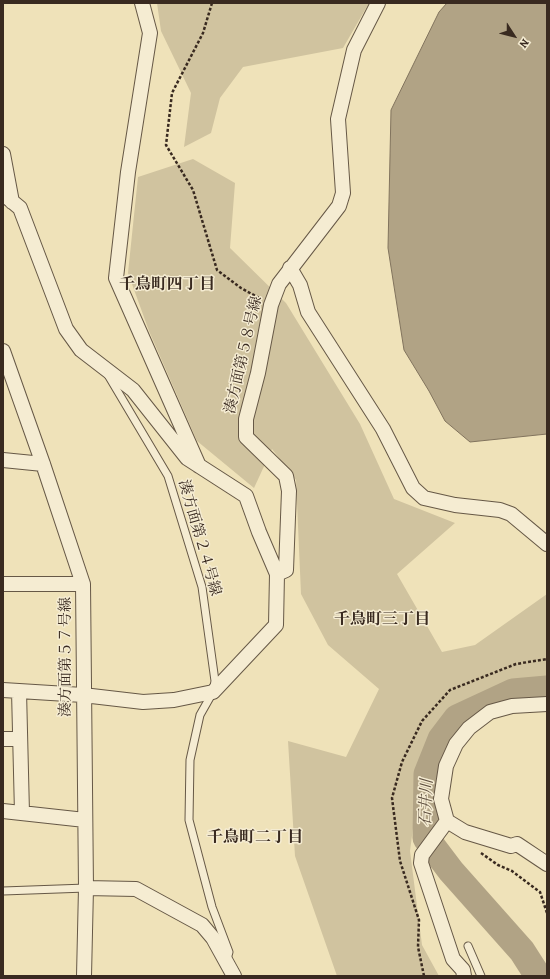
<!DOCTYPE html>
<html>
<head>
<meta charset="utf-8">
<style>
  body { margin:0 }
  #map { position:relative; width:550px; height:979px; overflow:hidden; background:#efe2b9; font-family:Alegreya,serif }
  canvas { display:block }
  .frame { position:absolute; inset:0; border:4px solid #392a20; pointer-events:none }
  .north { position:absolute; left:494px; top:16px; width:40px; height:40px; -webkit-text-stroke:3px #f5ecd2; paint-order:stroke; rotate:126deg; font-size:11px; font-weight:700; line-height:16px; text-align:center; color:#392a20 }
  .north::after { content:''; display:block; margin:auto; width:14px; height:18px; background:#392a20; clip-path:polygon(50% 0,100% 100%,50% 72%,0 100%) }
</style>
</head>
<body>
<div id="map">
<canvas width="550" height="979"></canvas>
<div class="frame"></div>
<div class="north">N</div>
</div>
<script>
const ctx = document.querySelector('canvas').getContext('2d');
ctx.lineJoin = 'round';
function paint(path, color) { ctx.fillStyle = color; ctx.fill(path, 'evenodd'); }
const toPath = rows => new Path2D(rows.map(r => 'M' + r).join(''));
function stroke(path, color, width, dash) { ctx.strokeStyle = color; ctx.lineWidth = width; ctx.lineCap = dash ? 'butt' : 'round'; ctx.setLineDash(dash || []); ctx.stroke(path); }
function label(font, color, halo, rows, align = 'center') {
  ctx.font = font + ' Alegreya,"Noto Serif JP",serif'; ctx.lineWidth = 3; ctx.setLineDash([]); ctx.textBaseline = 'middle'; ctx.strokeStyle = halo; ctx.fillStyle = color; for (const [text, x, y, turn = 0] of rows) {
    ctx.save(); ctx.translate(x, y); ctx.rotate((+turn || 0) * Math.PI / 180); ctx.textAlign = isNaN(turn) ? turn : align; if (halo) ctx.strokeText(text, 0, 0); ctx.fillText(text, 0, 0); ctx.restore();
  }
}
paint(toPath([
  [157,3,369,3,343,48,243,67,220,98,211,133,184,147,191,93,161,31],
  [193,159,235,183,230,248,286,303,360,424,394,499,455,523,397,574,442,652,475,645,547,594,547,687,514,691,457,717,420,774,410,851,422,945,439,976,337,976,295,856,288,741,346,757,379,689,328,645,301,594,296,480,272,449,254,488,197,441,149,331,128,273,138,177]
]), '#d0c39f');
const water = toPath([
  [447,3,547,3,547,434,470,442,445,421,429,391,404,350,388,248,391,110,439,12,447,3]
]);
paint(water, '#b1a385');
stroke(water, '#81735d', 1);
stroke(toPath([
  [538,976,522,951,451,871,426,838,427,774,441,739,457,718,513,692,547,689]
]), '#b1a385', 27);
const lane = toPath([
  [108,375,168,476,202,587,215,681,213,692,200,715,190,760,189,820,212,907,229,952,227,959],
  [3,891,86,888],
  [468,946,481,976]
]);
const street = toPath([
  [142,3,150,33,128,172,116,278,199,466],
  [3,154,12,202],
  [3,194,20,208,66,329,81,350,133,390,187,458,246,496,259,532,277,574,286,570,289,491,286,476,246,437,246,419,258,373,271,305,279,284,339,206,343,193,338,119,354,50,378,3],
  [290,268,300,285,308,312,383,429,413,488,424,498,455,505,500,510,511,514,547,544],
  [3,351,43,464,83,584,86,888,84,976],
  [3,460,43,464],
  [3,584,83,584],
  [3,690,83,695,143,702,174,700,213,692,276,625,277,574],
  [19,691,22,813],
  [3,739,20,739],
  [3,811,85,820],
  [447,821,441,799,446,766,456,744,469,728,490,712,512,706,547,704],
  [447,821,422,855,421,863,453,959,463,970,464,976],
  [447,821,465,832,511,846,517,844,547,864],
  [86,888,136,889,202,925,213,938,234,976]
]);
stroke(lane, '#665846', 9);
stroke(street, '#665846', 16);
stroke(toPath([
  [212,3,203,33,172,93,166,145,193,190,217,270,241,288,259,298],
  [481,853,498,865,512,871,540,892,547,913],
  [424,976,418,947,419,920,400,861,392,798,402,762,422,721,450,690,516,664,547,659]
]), '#392a20', 2.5, [3, 2]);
stroke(lane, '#f5ecd2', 7);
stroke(street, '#f5ecd2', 14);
label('15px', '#392a20', '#f5ecd2', [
  ["湊方面第５８号線",244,355,-77],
  ["湊方面第２４号線",199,538,74],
  ["湊方面第５７号線",66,657,-90]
]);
label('bold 16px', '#392a20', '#f5ecd2', [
  ["千鳥町四丁目",167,285],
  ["千鳥町三丁目",382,620],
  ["千鳥町二丁目",255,838]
]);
label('italic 16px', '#5d4e3e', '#f5ecd2', [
  ["石井川",427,803,-88]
]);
</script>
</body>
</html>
